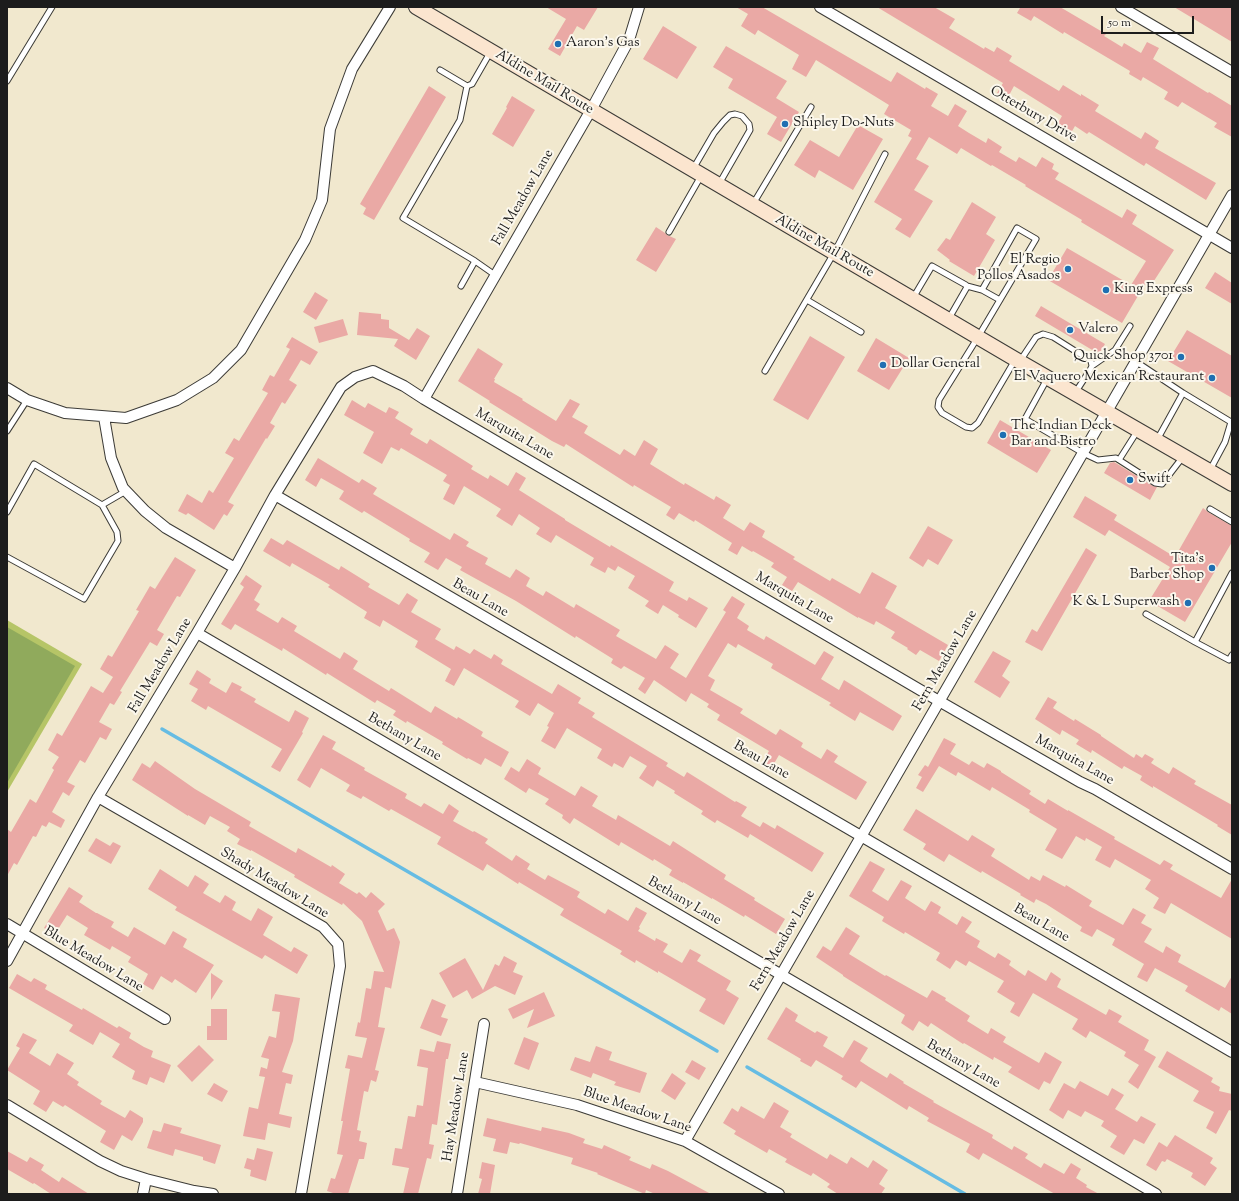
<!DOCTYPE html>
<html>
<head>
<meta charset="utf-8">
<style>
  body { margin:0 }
  #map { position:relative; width:1239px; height:1201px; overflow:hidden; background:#f1e8ce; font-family:"Sorts Mill Goudy",serif }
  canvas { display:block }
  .frame { position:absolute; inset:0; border:8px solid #1c1c1c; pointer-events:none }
  .scale { position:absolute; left:1101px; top:16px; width:93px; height:18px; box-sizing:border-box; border:2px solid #1c1c1c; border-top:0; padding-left:5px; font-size:12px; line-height:14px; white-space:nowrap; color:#1c1c1c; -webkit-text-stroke:3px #fbf7ec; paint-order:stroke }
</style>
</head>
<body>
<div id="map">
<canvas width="1239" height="1201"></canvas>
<div class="frame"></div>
<div class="scale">50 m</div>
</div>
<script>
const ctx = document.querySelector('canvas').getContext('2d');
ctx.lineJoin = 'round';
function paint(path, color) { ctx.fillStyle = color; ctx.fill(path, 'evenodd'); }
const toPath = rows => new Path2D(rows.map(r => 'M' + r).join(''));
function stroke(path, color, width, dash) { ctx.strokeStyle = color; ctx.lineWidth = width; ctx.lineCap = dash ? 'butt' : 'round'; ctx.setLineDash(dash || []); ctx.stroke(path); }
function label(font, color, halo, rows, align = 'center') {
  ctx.font = font + ' "Sorts Mill Goudy",serif'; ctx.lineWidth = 4; ctx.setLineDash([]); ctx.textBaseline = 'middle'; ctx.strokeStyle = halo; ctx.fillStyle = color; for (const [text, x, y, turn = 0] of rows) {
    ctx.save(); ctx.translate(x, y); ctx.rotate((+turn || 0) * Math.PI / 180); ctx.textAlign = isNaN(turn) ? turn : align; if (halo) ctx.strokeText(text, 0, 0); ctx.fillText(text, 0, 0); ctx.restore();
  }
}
paint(toPath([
  [7,620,82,664,7,792]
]), '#b6c567');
paint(toPath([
  [7,627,75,666,7,783]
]), '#90aa5c');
stroke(toPath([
  [162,729,717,1051],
  [747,1067,965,1194]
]), '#66bce3', 3.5);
paint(toPath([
  [546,7,598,7,584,30,577,26,560,56,548,49,566,19],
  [736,7,762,7,891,82,897,72,925,89,926,87,938,94,931,106,948,116,955,104,967,111,958,126,969,133,986,143,988,138,1002,147,999,152,1016,162,1019,157,1036,167,1042,157,1054,164,1052,169,1059,173,1055,179,1122,218,1127,209,1137,215,1132,224,1174,250,1150,287,1145,284,1122,323,1048,280,1067,248,1131,285,1146,261,1081,222,1082,220,1025,186,1026,185,992,165,991,166,961,148,957,154,929,137,916,159,929,166,914,190,933,201,910,238,895,229,902,219,874,202,912,138,908,136,911,130,884,114,889,105,816,60,806,77,792,69,799,55,758,30,755,35,741,26,748,14],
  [877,7,934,7,955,19,949,28,984,49,985,47,994,52,997,47,1012,56,1009,61,1059,91,1063,85,1081,96,1081,94,1099,105,1095,111,1141,139,1145,132,1159,141,1155,148,1216,183,1206,200,1146,163,1144,166,1089,132,1087,134,1075,126,1068,138,1054,130,1062,116,1014,86,1007,99,997,93,1003,83],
  [1018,7,1060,7,1106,34,1104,36,1122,47,1124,43,1141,53,1147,42,1159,48,1153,59,1208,93,1209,92,1232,106,1232,137,1214,127,1217,123,1182,102,1178,107,1164,99,1168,92,1143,77,1141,81,1129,74,1130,71,1064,32,1063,34,1034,16,1031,21,1017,13,1020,8],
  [1174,7,1232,7,1232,42,1189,16],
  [663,26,697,47,677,79,643,59],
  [726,46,787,81,776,98,799,112,781,142,767,134,777,117,728,88,733,79,713,67],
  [429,86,446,97,374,220,363,214,366,208,360,204],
  [512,96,535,110,513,147,492,134,507,108,506,107],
  [858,125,883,139,853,190,819,170,815,178,794,165,810,140,839,157],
  [972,202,996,217,986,234,995,240,974,276,949,261,950,260,937,250,946,238,950,240],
  [656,227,665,233,667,235,676,239,656,272,636,260],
  [1215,272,1232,283,1232,304,1205,288],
  [315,292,328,300,316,320,303,312],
  [1041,306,1105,344,1099,354,1035,316],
  [359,312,381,314,381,319,389,320,389,328,409,340,417,328,430,336,416,360,394,346,398,339,357,335],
  [343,319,348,335,319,343,314,327],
  [1187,330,1232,356,1232,398,1168,361],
  [810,336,845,357,808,420,773,400],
  [292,337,318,352,310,365,301,360,289,380,297,385,285,404,282,402,270,423,275,426,267,439,266,438,228,502,234,505,227,516,224,514,214,530,188,513,186,515,178,511,187,494,202,503,209,490,213,493,234,458,225,453,234,438,239,441,268,393,262,390,270,375,274,377,290,349,286,347],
  [876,338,909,358,889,390,857,371],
  [478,348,503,364,494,379,495,379,494,382,523,399,522,400,556,421,570,399,580,404,572,417,588,426,584,433,620,455,624,449,635,456,644,440,658,449,650,464,684,485,685,483,714,500,716,496,731,505,723,518,744,531,750,522,765,531,762,537,795,557,793,559,830,581,832,578,860,594,872,572,897,586,885,608,948,645,939,661,920,650,916,655,907,649,908,648,891,638,895,632,876,621,874,625,858,617,858,618,798,582,792,591,782,585,787,577,771,567,774,563,753,551,752,552,742,546,737,555,728,550,732,543,695,520,694,522,679,513,674,520,666,515,671,507,634,485,633,487,566,444,564,447,552,441,489,402,490,401,458,381],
  [352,400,365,408,368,403,386,413,389,407,399,412,395,418,413,429,410,434,427,444,430,439,473,466,471,469,488,479,490,475,508,486,516,472,526,478,519,490,565,519,565,520,610,547,611,545,674,582,669,591,687,601,689,597,708,608,696,628,678,617,679,615,663,605,658,614,645,606,649,601,628,588,635,576,618,566,615,571,608,567,605,573,590,565,594,558,556,535,551,543,536,534,540,528,519,514,512,526,496,516,501,509,464,486,454,505,443,499,450,485,443,481,447,475,401,448,399,451,391,447,382,464,363,453,374,432,344,415],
  [1000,420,1051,450,1037,473,987,443],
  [318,458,359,483,362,479,377,488,373,494,450,540,454,533,469,542,466,546,488,558,485,564,510,578,516,569,530,578,526,586,543,596,546,591,574,608,576,604,620,630,616,636,656,659,665,645,679,654,670,668,686,678,726,612,723,610,732,596,745,604,737,618,749,626,747,630,764,640,766,636,815,665,824,651,834,657,821,679,839,690,844,680,902,716,893,731,860,712,855,721,829,705,831,703,771,668,773,664,738,644,736,648,728,643,708,676,715,680,710,690,743,709,740,713,776,735,780,729,803,743,801,747,821,759,827,749,838,756,834,762,867,782,856,800,779,755,772,767,763,761,769,751,717,720,720,715,707,707,709,704,691,693,686,702,654,680,645,694,638,689,645,678,624,666,621,669,611,663,613,659,576,636,575,638,516,601,460,570,462,567,446,558,438,570,424,562,430,553,409,541,410,539,364,511,362,513,339,499,344,491,321,478,316,487,305,480],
  [1114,462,1153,486,1157,487,1150,500,1104,473,1110,463],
  [1085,496,1117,515,1114,520,1175,557,1203,508,1208,512,1232,526,1232,542,1185,622,1149,601,1170,567,1109,530,1105,536,1073,517],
  [928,526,953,540,938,565,928,559,923,567,909,558],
  [271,538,283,545,287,540,339,570,341,566,370,584,368,587,399,605,407,593,418,600,411,612,441,629,435,639,454,650,456,646,470,654,474,649,491,659,494,654,503,660,501,664,552,694,558,684,581,698,578,703,595,713,592,717,668,763,666,766,684,777,687,772,735,802,736,801,747,807,741,816,760,827,763,822,775,829,777,825,824,853,812,872,750,834,748,838,717,820,715,823,701,814,703,811,674,793,675,791,657,780,653,787,639,778,647,766,630,756,623,768,614,763,612,767,597,758,602,749,567,728,555,749,541,741,549,727,547,726,554,713,538,703,530,716,515,707,519,701,464,668,454,686,445,681,451,669,415,647,418,641,383,620,380,627,364,618,367,612,328,587,330,585,292,563,290,567,263,551],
  [1086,548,1097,555,1042,651,1025,642,1032,629,1037,632],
  [175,557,196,570,180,597,177,596,157,630,164,634,157,646,150,642,120,691,122,692,114,705,110,703,99,722,112,729,106,740,100,737,85,763,80,760,67,782,75,786,69,796,63,792,52,812,65,820,61,828,49,822,46,827,42,825,36,837,33,836,17,865,14,863,7,876,7,829,11,832,30,799,36,803,54,770,52,768,59,757,48,750,57,733,62,736,91,686,103,693,113,677,100,669,108,655,112,657,139,611,136,610,150,586,155,589],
  [246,575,262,586,254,600,260,604,256,610,278,623,282,617,297,626,294,631,340,659,344,652,358,661,353,669,389,691,391,688,431,713,435,706,457,719,458,717,483,732,481,736,509,752,501,767,485,758,481,765,468,758,467,759,442,744,443,742,407,721,406,723,393,715,396,711,377,700,375,703,327,673,326,675,283,648,282,651,235,624,231,630,221,624,244,587,240,584],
  [993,651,1011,661,1002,676,1010,682,1000,698,974,682],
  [197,670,211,679,209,683,226,693,232,682,242,687,240,690,256,699,254,702,289,722,295,710,309,718,302,732,303,733,280,772,271,767,282,749,208,706,206,710,191,701,198,689,189,684],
  [1048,697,1057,702,1053,708,1074,721,1075,719,1101,735,1101,736,1134,758,1136,754,1142,758,1145,754,1154,759,1151,763,1169,774,1173,767,1196,781,1194,784,1232,805,1232,835,1217,826,1218,825,1153,786,1153,788,1140,780,1142,776,1124,766,1122,769,1092,750,1091,753,1076,744,1079,740,1062,730,1060,735,1035,719],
  [323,735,336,742,332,749,365,768,364,770,407,794,405,798,421,807,424,803,443,814,449,804,459,811,453,821,473,832,474,831,488,839,485,843,512,861,516,855,530,864,527,869,545,880,548,875,580,892,577,897,605,914,608,909,628,921,636,907,647,913,639,927,640,928,638,931,655,941,656,938,668,944,663,952,682,963,690,949,701,955,697,961,731,981,726,990,739,998,724,1025,699,1011,706,999,658,971,658,973,636,960,635,963,620,954,622,951,560,915,564,909,519,882,518,884,487,864,483,871,437,844,441,837,391,809,389,811,363,796,361,799,346,791,350,785,321,768,310,788,297,780],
  [944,738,956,744,950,754,969,765,972,761,984,768,987,763,1001,771,1001,772,1031,791,1029,794,1045,804,1048,799,1068,811,1068,810,1115,837,1114,839,1160,865,1164,860,1173,865,1170,869,1221,898,1232,879,1232,939,1171,903,1165,914,1153,908,1159,898,1145,889,1151,880,1115,859,1110,868,1095,860,1102,847,1086,838,1085,841,1076,836,1062,859,1045,850,1057,829,1029,812,1030,810,992,787,990,791,958,772,956,776,939,766,923,792,916,788,922,777,918,775,925,765,928,767],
  [527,759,541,768,538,774,575,796,581,786,598,796,592,806,616,820,618,815,670,846,673,841,726,875,724,879,755,898,754,900,785,919,776,934,745,915,744,917,712,898,712,899,683,882,683,883,669,875,672,870,654,859,653,861,621,842,619,846,574,818,570,824,562,818,563,815,545,804,549,799,529,788,526,793,504,779,511,767,519,772],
  [155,761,195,789,251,822,249,826,296,853,298,848,331,867,332,865,345,874,339,883,357,894,359,892,366,898,371,892,385,904,378,911,387,931,394,928,400,942,391,989,390,988,385,987,378,1027,385,1028,375,1070,379,1071,376,1082,371,1080,368,1092,364,1091,357,1130,361,1131,359,1141,367,1143,364,1159,359,1159,348,1194,336,1194,327,1191,331,1178,335,1179,343,1155,337,1154,343,1121,341,1121,350,1069,345,1068,348,1055,362,1058,367,1038,355,1036,358,1022,360,1023,366,988,371,989,374,971,384,972,362,921,343,903,342,905,294,877,295,875,251,850,251,851,237,844,240,839,227,831,230,827,210,816,205,825,188,815,188,816,132,780,142,763,150,768],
  [916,809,968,841,972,835,995,849,991,856,1029,880,1031,876,1040,881,1043,875,1065,887,1066,885,1092,901,1089,906,1123,925,1133,908,1146,915,1141,923,1152,929,1144,942,1163,953,1166,946,1181,955,1178,962,1225,988,1232,976,1232,1014,1221,1007,1219,1011,1185,991,1188,986,1155,968,1147,982,1137,977,1144,964,1112,945,1115,939,1097,929,1092,937,1080,931,1082,927,1046,904,1036,899,1034,903,1020,895,1021,894,982,871,981,873,949,854,944,862,923,849,926,844,903,830],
  [96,838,110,846,113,842,121,846,111,864,88,851],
  [870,861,885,869,872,891,888,901,901,880,912,886,905,898,925,911,931,901,941,907,938,913,957,925,962,916,972,922,965,932,980,941,977,947,995,958,998,953,1011,961,1009,965,1025,976,1028,970,1046,981,1051,972,1061,979,1057,987,1106,1015,1109,1009,1122,1016,1118,1022,1149,1040,1144,1050,1156,1057,1138,1089,1128,1082,1139,1065,1124,1056,1126,1052,1090,1031,1086,1038,1072,1029,1078,1019,1033,993,1019,1017,1010,1012,1015,1003,997,992,1004,981,969,961,966,966,956,960,950,969,936,960,940,953,905,932,904,934,882,921,884,917,849,896],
  [160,869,188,887,195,875,209,884,203,893,220,903,225,895,236,902,232,910,251,921,258,908,273,917,263,935,291,952,294,947,308,955,297,974,265,955,262,959,175,910,177,907,148,889],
  [69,887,83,896,79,902,96,913,97,913,114,922,111,927,128,937,134,927,165,945,173,931,187,939,183,947,214,965,196,993,175,979,172,983,161,976,153,990,143,984,148,974,128,962,131,957,112,946,110,950,84,935,88,928,67,915,55,934,44,928],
  [846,927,860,936,849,954,885,976,886,975,927,998,932,990,946,998,945,1000,970,1016,967,1021,988,1034,991,1028,1006,1037,1003,1042,1039,1063,1045,1052,1062,1062,1050,1084,1044,1081,1039,1090,1008,1072,1012,1067,994,1057,993,1060,964,1043,963,1044,931,1023,928,1027,919,1021,913,1031,901,1023,905,1015,843,976,843,975,816,957,823,946,831,951],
  [504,956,517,963,513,972,523,976,515,995,495,986,472,999,467,990,453,998,439,973,465,958,483,990,495,964,499,966],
  [211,973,223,981,211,1000],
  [17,974,31,982,34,978,47,985,45,989,82,1010,83,1008,117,1028,119,1026,131,1033,129,1038,144,1047,153,1051,151,1057,171,1065,164,1083,150,1077,147,1085,132,1079,135,1071,112,1057,120,1044,100,1032,93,1045,69,1031,73,1025,9,988],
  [544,992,555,1016,527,1028,534,1009,513,1019,508,1009],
  [275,994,300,998,293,1041,282,1072,293,1075,291,1084,286,1083,279,1114,292,1117,290,1128,268,1123,265,1140,243,1136,249,1107,258,1109,265,1077,259,1076,261,1067,267,1069,269,1059,261,1057,269,1036,276,1038,280,1012,272,1011],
  [432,999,446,1005,441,1017,448,1019,441,1036,420,1028],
  [786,1007,798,1015,795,1021,815,1033,817,1031,828,1037,823,1046,843,1058,854,1040,868,1048,860,1061,869,1067,887,1078,890,1073,904,1082,903,1083,934,1101,933,1102,993,1135,992,1138,1012,1150,1014,1146,1028,1154,1025,1158,1041,1168,1044,1163,1064,1174,1071,1163,1081,1169,1076,1178,1087,1185,1086,1187,1099,1194,1055,1194,983,1153,979,1160,966,1152,970,1144,927,1121,929,1118,909,1106,907,1110,861,1081,856,1088,841,1079,843,1076,816,1060,811,1067,800,1061,801,1059,767,1039],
  [211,1009,227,1009,227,1040,207,1040,207,1026,211,1026],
  [23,1033,37,1040,29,1053,50,1066,57,1053,74,1063,67,1074,79,1082,77,1085,102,1101,100,1104,125,1118,130,1110,143,1118,143,1122,132,1141,122,1135,114,1150,100,1142,106,1131,65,1105,63,1107,53,1101,46,1112,33,1104,40,1091,7,1070,20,1048,16,1046],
  [524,1037,539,1043,529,1070,514,1064],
  [437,1041,451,1044,448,1059,446,1059,437,1125,432,1124,429,1144,434,1145,431,1159,427,1158,418,1194,403,1194,409,1168,392,1165,395,1148,402,1149,408,1116,415,1117,417,1105,423,1106,428,1068,417,1066,420,1049,434,1052],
  [199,1045,214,1060,192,1082,177,1066],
  [596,1046,612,1052,609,1060,647,1073,640,1093,614,1085,616,1082,593,1073,591,1078,570,1070,575,1057,590,1062],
  [1167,1051,1213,1078,1211,1082,1220,1087,1219,1091,1232,1094,1232,1111,1229,1110,1216,1134,1206,1128,1214,1112,1193,1101,1199,1091,1158,1067],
  [692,1060,706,1068,699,1080,685,1072],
  [672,1073,686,1083,675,1100,661,1091],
  [1080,1081,1108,1096,1112,1088,1124,1095,1115,1109,1137,1122,1141,1116,1156,1124,1144,1144,1134,1139,1124,1155,1110,1147,1117,1136,1101,1126,1104,1121,1085,1111,1081,1117,1068,1110,1063,1119,1049,1110,1064,1083,1075,1089],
  [214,1083,228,1091,222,1102,207,1094],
  [774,1102,789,1111,780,1127,792,1134,790,1137,827,1159,830,1154,847,1164,851,1157,868,1168,873,1160,888,1170,879,1184,885,1188,881,1194,838,1194,827,1187,830,1184,813,1173,811,1176,785,1162,787,1159,769,1149,767,1153,734,1134,736,1131,723,1123,732,1108,738,1112,741,1106,764,1119],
  [487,1118,541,1131,542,1127,569,1133,585,1139,583,1143,602,1149,604,1145,631,1157,629,1160,650,1169,652,1164,668,1171,711,1194,655,1194,646,1190,645,1194,597,1174,598,1173,571,1164,573,1158,520,1143,519,1144,510,1142,507,1154,493,1151,496,1139,483,1136],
  [164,1123,182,1128,180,1133,221,1145,215,1164,203,1160,203,1157,175,1149,173,1156,147,1148,153,1130,161,1132],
  [1175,1135,1213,1158,1210,1163,1217,1168,1205,1186,1191,1177,1193,1173,1167,1159,1165,1162,1162,1161,1156,1171,1146,1165,1159,1142,1167,1147],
  [257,1148,273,1152,266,1181,250,1176,251,1170,244,1168,247,1158,254,1160],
  [7,1151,27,1162,30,1157,44,1165,41,1170,59,1182,62,1177,89,1194,51,1194,34,1183,33,1184,7,1169],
  [482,1162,495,1165,490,1194,478,1194,482,1179,479,1178]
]), '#eaa9a5');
const lane = toPath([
  [440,70,467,86,472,84,491,51],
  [7,81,52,7],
  [467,86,460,120,403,218,475,261,495,275],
  [693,169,714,133,723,122,730,115,735,114,742,116,749,124,750,130,719,184],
  [753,204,811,107],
  [669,232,701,176],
  [461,286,475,261],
  [967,286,982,290,1000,300],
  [982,290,1017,228,1036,239,978,337,939,400,938,407,942,413,966,427,972,428,978,423,1015,360],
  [913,298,932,266,966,285,967,287,948,320],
  [807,300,861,332],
  [1115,350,1130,326],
  [1020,361,1036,337,1043,334,1053,337,1091,361,1092,366,1090,370,1075,393],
  [1092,366,1115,350,1126,355,1183,393,1231,422,1225,442,1210,470],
  [765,371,834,253,885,154],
  [1047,379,1025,419,1083,453,1098,460,1116,458,1155,483,1162,484,1182,458],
  [7,431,27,400],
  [1157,440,1183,393],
  [1119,460,1138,430],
  [102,505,126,491],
  [1210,509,1232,522],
  [7,512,34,464,102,505,117,532,118,541,84,599,7,557],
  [1146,614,1195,642,1232,573],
  [1195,642,1229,660,1232,655]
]);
const street = toPath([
  [820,7,1232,248],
  [1121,7,1232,72],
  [7,388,27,400,65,413,126,418,177,400,213,378,241,350,305,240,322,200,330,129,352,69,390,7],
  [424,399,591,110,629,40,639,7],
  [104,417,111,458,123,488,145,511,166,528,235,568],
  [275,495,1232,1052],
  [197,633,1156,1194],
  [98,797,323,927,338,944,340,966,301,1194],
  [7,924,165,1019],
  [7,961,98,797,197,633,235,568,275,495,341,387,355,377,373,371,404,386,424,399,939,701,1080,782,1095,789,1232,869],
  [475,1082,577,1105,685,1141,779,1194],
  [7,1105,100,1161,121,1171,146,1179,194,1191,213,1194],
  [685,1141,1232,195],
  [143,1194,146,1179],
  [457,1194,484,1024]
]);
const secondary = toPath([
  [416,7,1015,359,1232,484]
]);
stroke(lane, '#3c3b37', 7);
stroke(street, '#3c3b37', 12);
stroke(secondary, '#3c3b37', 16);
stroke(lane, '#fff', 5);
stroke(street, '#fff', 10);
stroke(secondary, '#fbe5cf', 14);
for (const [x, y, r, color] of [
  [558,44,4,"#1f6fb2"],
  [785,124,4,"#1f6fb2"],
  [1068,269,4,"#1f6fb2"],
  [1106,290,4,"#1f6fb2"],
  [1070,330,4,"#1f6fb2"],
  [1181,357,4,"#1f6fb2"],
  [883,365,4,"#1f6fb2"],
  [1212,378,4,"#1f6fb2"],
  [1003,435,4,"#1f6fb2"],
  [1130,480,4,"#1f6fb2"],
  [1212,568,4,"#1f6fb2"],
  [1188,603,4,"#1f6fb2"]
]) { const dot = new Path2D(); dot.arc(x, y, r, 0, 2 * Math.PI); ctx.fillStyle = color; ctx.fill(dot); stroke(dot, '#fbf7ec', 1.5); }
label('14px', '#1c1c1c', '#fbf7ec', [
  ["Aaron's Gas",566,44],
  ["Shipley Do-Nuts",793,124],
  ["El Regio",1060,261,"right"],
  ["Pollos Asados",1060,277,"right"],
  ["King Express",1114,290],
  ["Valero",1078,330],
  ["Quick Shop 3701",1173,357,"right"],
  ["Dollar General",891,365],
  ["El Vaquero Mexican Restaurant",1204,378,"right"],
  ["The Indian Deck",1011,427],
  ["Bar and Bistro",1011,443],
  ["Swift",1138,480],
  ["Tita’s",1204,560,"right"],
  ["Barber Shop",1204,576,"right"],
  ["K & L Superwash",1180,603,"right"]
], 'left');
label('14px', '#1c1c1c', '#fbf7ec', [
  ["Aldine Mail Route",544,83,31],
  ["Otterbury Drive",1033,115,30],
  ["Fall Meadow Lane",524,198,-60],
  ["Aldine Mail Route",824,247,30],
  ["Marquita Lane",514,435,30],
  ["Beau Lane",480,599,30],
  ["Marquita Lane",794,599,30],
  ["Fern Meadow Lane",946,661,-60],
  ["Fall Meadow Lane",161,666,-59],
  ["Bethany Lane",404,738,30],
  ["Beau Lane",761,761,30],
  ["Marquita Lane",1074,761,29],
  ["Shady Meadow Lane",274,884,31],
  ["Bethany Lane",684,902,30],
  ["Beau Lane",1041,924,30],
  ["Fern Meadow Lane",784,941,-60],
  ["Blue Meadow Lane",93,960,31],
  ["Bethany Lane",963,1065,30],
  ["Hay Meadow Lane",457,1107,-81],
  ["Blue Meadow Lane",637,1111,19]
]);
</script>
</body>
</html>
